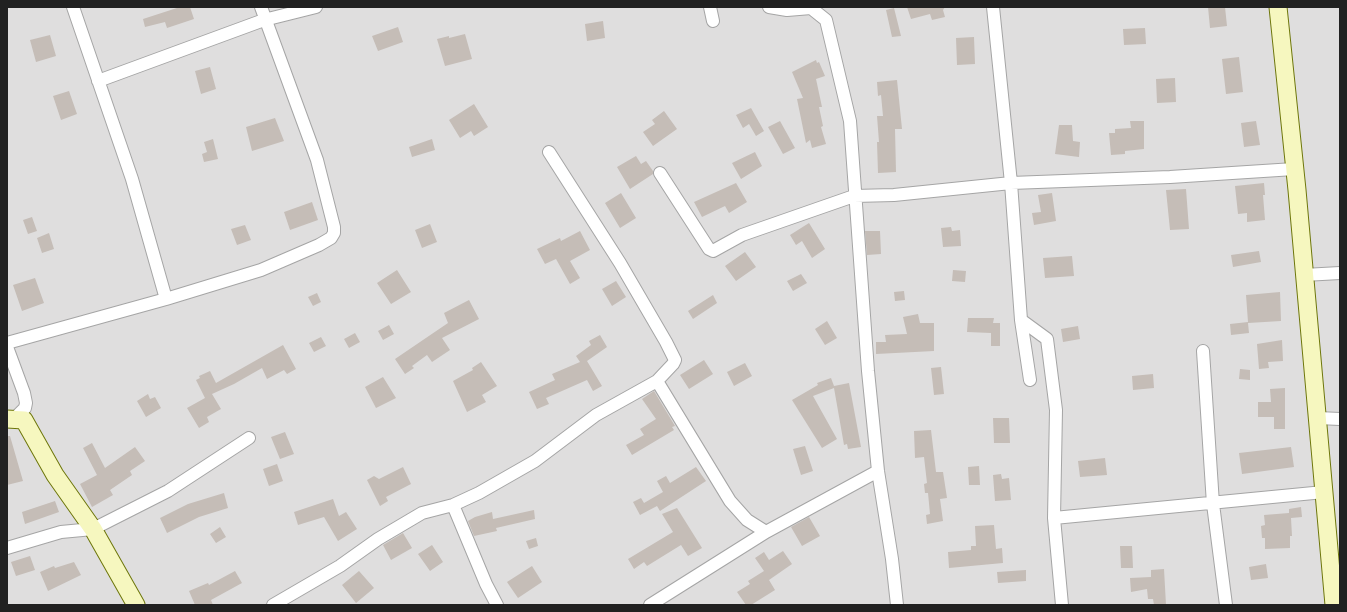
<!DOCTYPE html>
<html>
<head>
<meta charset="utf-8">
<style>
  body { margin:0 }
  #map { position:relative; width:1347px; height:612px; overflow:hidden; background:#f1ede8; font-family:Helvetica,sans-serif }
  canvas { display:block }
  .frame { position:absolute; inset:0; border:8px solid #212121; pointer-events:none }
</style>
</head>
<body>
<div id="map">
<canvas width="1347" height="612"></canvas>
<div class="frame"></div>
</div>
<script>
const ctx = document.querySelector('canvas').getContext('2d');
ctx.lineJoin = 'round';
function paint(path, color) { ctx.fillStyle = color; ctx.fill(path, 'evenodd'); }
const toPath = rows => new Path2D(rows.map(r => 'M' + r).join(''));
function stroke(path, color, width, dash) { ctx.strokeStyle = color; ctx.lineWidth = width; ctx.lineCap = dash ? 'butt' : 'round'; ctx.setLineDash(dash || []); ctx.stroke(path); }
paint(toPath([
  [7,7,1340,7,1340,605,7,605]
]), '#dfdede');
paint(toPath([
  [180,7,190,7,194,19,167,28,165,22,145,27,143,19],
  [907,7,945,7,943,10,945,17,932,20,930,14,911,19],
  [1208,7,1225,7,1227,26,1210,28],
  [894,8,901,36,892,37,886,10],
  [603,21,605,38,587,41,585,24],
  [398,27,403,42,378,51,372,36],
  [1145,28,1146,44,1124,45,1123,29],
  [465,34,472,59,445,66,437,39,449,36,449,38],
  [50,35,56,56,36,62,30,40],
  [974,37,975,64,957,65,956,38],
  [1239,57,1243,92,1226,94,1222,59],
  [816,60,817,63,819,62,825,76,816,79,822,107,819,107,823,126,821,127,826,144,812,148,810,140,806,143,797,99,803,98,792,72],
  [210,67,216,89,201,94,195,71],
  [1175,78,1176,102,1157,103,1156,79],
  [897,80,902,129,895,129,896,172,878,173,877,142,879,142,877,116,883,116,881,95,878,96,877,82],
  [69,91,77,114,61,120,53,96],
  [474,104,488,127,474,136,471,131,460,138,449,120],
  [751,108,764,131,756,136,749,124,743,128,736,115],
  [664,111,677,129,653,146,643,132,655,124,652,120],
  [275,118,284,141,252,151,246,127],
  [780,121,795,148,783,154,768,127],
  [1130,121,1144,121,1144,149,1125,151,1125,154,1111,155,1109,133,1115,133,1115,129,1131,128],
  [1256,121,1260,145,1244,147,1241,123],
  [1059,125,1072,125,1073,141,1080,142,1079,157,1055,154],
  [213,139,218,159,204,162,202,154,207,152,204,142],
  [432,139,435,150,412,157,409,147],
  [755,152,762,166,741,179,732,163],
  [636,156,641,164,646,161,653,171,653,174,630,189,617,167],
  [736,183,747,202,729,213,725,206,702,217,694,202],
  [1264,183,1265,195,1263,195,1265,220,1247,222,1247,213,1238,214,1235,186],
  [1186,189,1189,229,1170,230,1166,190],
  [621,193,636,218,620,228,605,203],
  [1052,193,1056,221,1034,225,1032,213,1041,212,1038,195],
  [312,202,318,220,290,230,284,212],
  [32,217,37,231,28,234,23,220],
  [809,223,825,249,812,258,802,241,796,245,790,235],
  [430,224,437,242,422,248,415,230],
  [245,225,251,240,237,245,231,229],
  [951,227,952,231,960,230,961,246,943,247,941,228],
  [580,231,590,250,570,261,580,278,570,284,556,259,545,264,537,249,560,238,561,241],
  [865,231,880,231,881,254,867,255],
  [49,233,54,249,42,253,37,238],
  [1259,251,1261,262,1233,267,1231,255],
  [745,252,756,267,736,281,725,266],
  [1072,256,1074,276,1045,278,1043,258],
  [397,270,411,292,391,304,377,283],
  [953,270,966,271,965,282,952,281],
  [801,274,807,283,793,291,787,281],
  [35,278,44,303,22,311,13,285],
  [616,281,626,297,612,306,602,289],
  [904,291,905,300,895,301,894,292],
  [1280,292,1281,321,1248,323,1249,333,1231,335,1230,324,1248,322,1246,295],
  [317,293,321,302,313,306,308,297],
  [713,295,717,303,693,319,688,311],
  [469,300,479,319,442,338,450,350,432,362,427,355,412,366,414,368,405,374,395,359,448,323,444,313],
  [918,314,920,323,934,323,934,351,876,354,876,342,886,342,885,335,907,334,903,317],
  [968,318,994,318,993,323,1000,323,1000,346,991,346,991,333,967,332],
  [827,321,837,338,825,345,815,329],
  [389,325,394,334,383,340,378,331],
  [1078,326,1080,339,1063,342,1061,329],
  [355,333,360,342,349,348,344,339],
  [600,335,607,347,587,361,602,386,593,391,587,380,546,398,549,404,537,409,529,392,555,380,552,374,580,362,576,356,591,345,589,341],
  [321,337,326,346,314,352,309,343],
  [1282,340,1283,361,1268,362,1269,368,1259,369,1257,344],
  [283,345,296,369,287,374,284,370,267,379,262,368,234,384,212,394,221,409,207,417,209,422,199,428,187,408,205,398,196,380,200,378,199,376,210,371,216,383],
  [704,360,713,374,689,389,680,375],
  [481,362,497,386,482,395,486,402,467,412,453,381,473,370,472,368],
  [745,363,752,376,734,386,727,372],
  [941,367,944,394,934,395,931,368],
  [1240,369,1250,370,1250,380,1239,379],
  [1153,374,1154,388,1133,390,1132,376],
  [383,377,396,398,376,408,365,387],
  [831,378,834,386,849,383,861,447,848,449,847,444,844,445,834,388,813,396,837,439,822,448,792,400,818,385,817,383],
  [1285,388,1285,429,1274,429,1274,417,1258,417,1258,402,1271,402,1270,389],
  [654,391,675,426,672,427,674,430,632,455,626,445,644,435,640,429,656,419,642,399],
  [148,394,150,399,155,397,161,408,146,417,137,401],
  [993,418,1009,418,1010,443,994,443],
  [931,430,936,472,943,472,947,498,940,499,943,521,927,524,926,515,930,514,928,493,925,493,924,484,927,483,924,457,915,458,914,431],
  [285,432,294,454,280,459,271,437],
  [7,436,10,436,23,481,7,485],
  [92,443,105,468,135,447,145,461,130,471,132,475,110,490,113,495,92,507,80,484,97,475,83,448],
  [805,446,813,471,801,475,793,449],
  [1291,447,1294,467,1242,474,1239,453],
  [1105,458,1107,475,1080,477,1078,461],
  [277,464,283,481,269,486,263,469],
  [979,466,980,485,969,485,968,467],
  [403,467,411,484,386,497,388,501,380,506,367,480,374,476,379,479],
  [696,467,706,481,660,511,657,506,640,515,633,502,641,498,644,503,663,492,657,481,666,476,670,483],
  [1001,474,1002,479,1009,478,1011,500,995,501,993,475],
  [224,493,228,508,199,517,167,533,160,518,188,504],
  [333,499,339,516,346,512,357,529,338,541,324,517,298,525,294,512],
  [55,501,59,512,25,524,22,512],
  [1301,507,1302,517,1291,518,1292,536,1290,536,1290,548,1265,549,1265,538,1262,538,1261,526,1265,525,1264,515,1289,513,1289,509],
  [677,508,702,548,688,556,681,545,647,566,644,562,634,569,628,559,673,532,662,514],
  [534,510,535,519,496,528,497,531,474,536,468,521,475,517,492,512,493,519],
  [809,517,820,536,802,546,791,527],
  [994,525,996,549,1002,548,1003,563,949,568,948,552,971,550,971,546,976,546,975,526],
  [220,527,226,537,216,543,210,534],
  [403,533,412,548,391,560,383,545],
  [536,538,538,546,529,549,526,541],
  [432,545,443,562,430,571,418,554],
  [1120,546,1132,546,1133,568,1121,568],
  [783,551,792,564,769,580,775,590,751,605,746,605,737,592,750,584,748,581,764,571,755,558,764,552,769,560],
  [30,556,35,570,16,576,11,562],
  [74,562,81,575,48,591,40,572,54,566,55,568],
  [1266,564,1268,578,1251,580,1249,567],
  [532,566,542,582,518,598,507,582],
  [1164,569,1166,605,1154,605,1153,599,1148,599,1147,589,1131,592,1130,578,1151,577,1151,570],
  [1026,570,1026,581,998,583,997,572],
  [235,571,242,583,211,600,213,605,195,605,189,591,208,583,209,585],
  [359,571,374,588,356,603,342,585]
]), '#c5bdb7');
const minor = toPath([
  [73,7,132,179,166,299],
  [710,7,713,21],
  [769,7,787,10,811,8,826,20,850,121,868,371,878,471,892,559,897,605],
  [993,7,1011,183,1021,320,1047,339,1056,410,1054,518,1062,605],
  [98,81,264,20,316,7],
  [660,173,709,249,713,251,742,235,854,196,894,195,1011,183,1170,177,1294,169],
  [1304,275,1340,273],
  [1021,320,1030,380],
  [7,343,166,299,261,270,319,245,331,238,334,233,334,227,317,160,261,7],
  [7,347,24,393,26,403,25,408,14,419],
  [1203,351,1213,504,1226,605],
  [657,381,730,501,747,520,766,532],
  [1318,418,1340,419],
  [453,505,486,584,497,605],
  [1054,518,1324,492],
  [7,548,61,532,93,529,168,491,249,438],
  [273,605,340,566,378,539,422,513,453,505,479,493,535,461,596,415,657,381,673,364,675,360,666,342,620,263,549,152],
  [650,605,766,532,878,471]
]);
const secondary = toPath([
  [1278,7,1297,190,1334,605],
  [7,419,24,420,55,475,93,529,136,605]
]);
stroke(minor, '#a5a5a5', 14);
stroke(secondary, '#6d760a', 19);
stroke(minor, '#fff', 12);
stroke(secondary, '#f6f7bf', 17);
</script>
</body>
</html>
